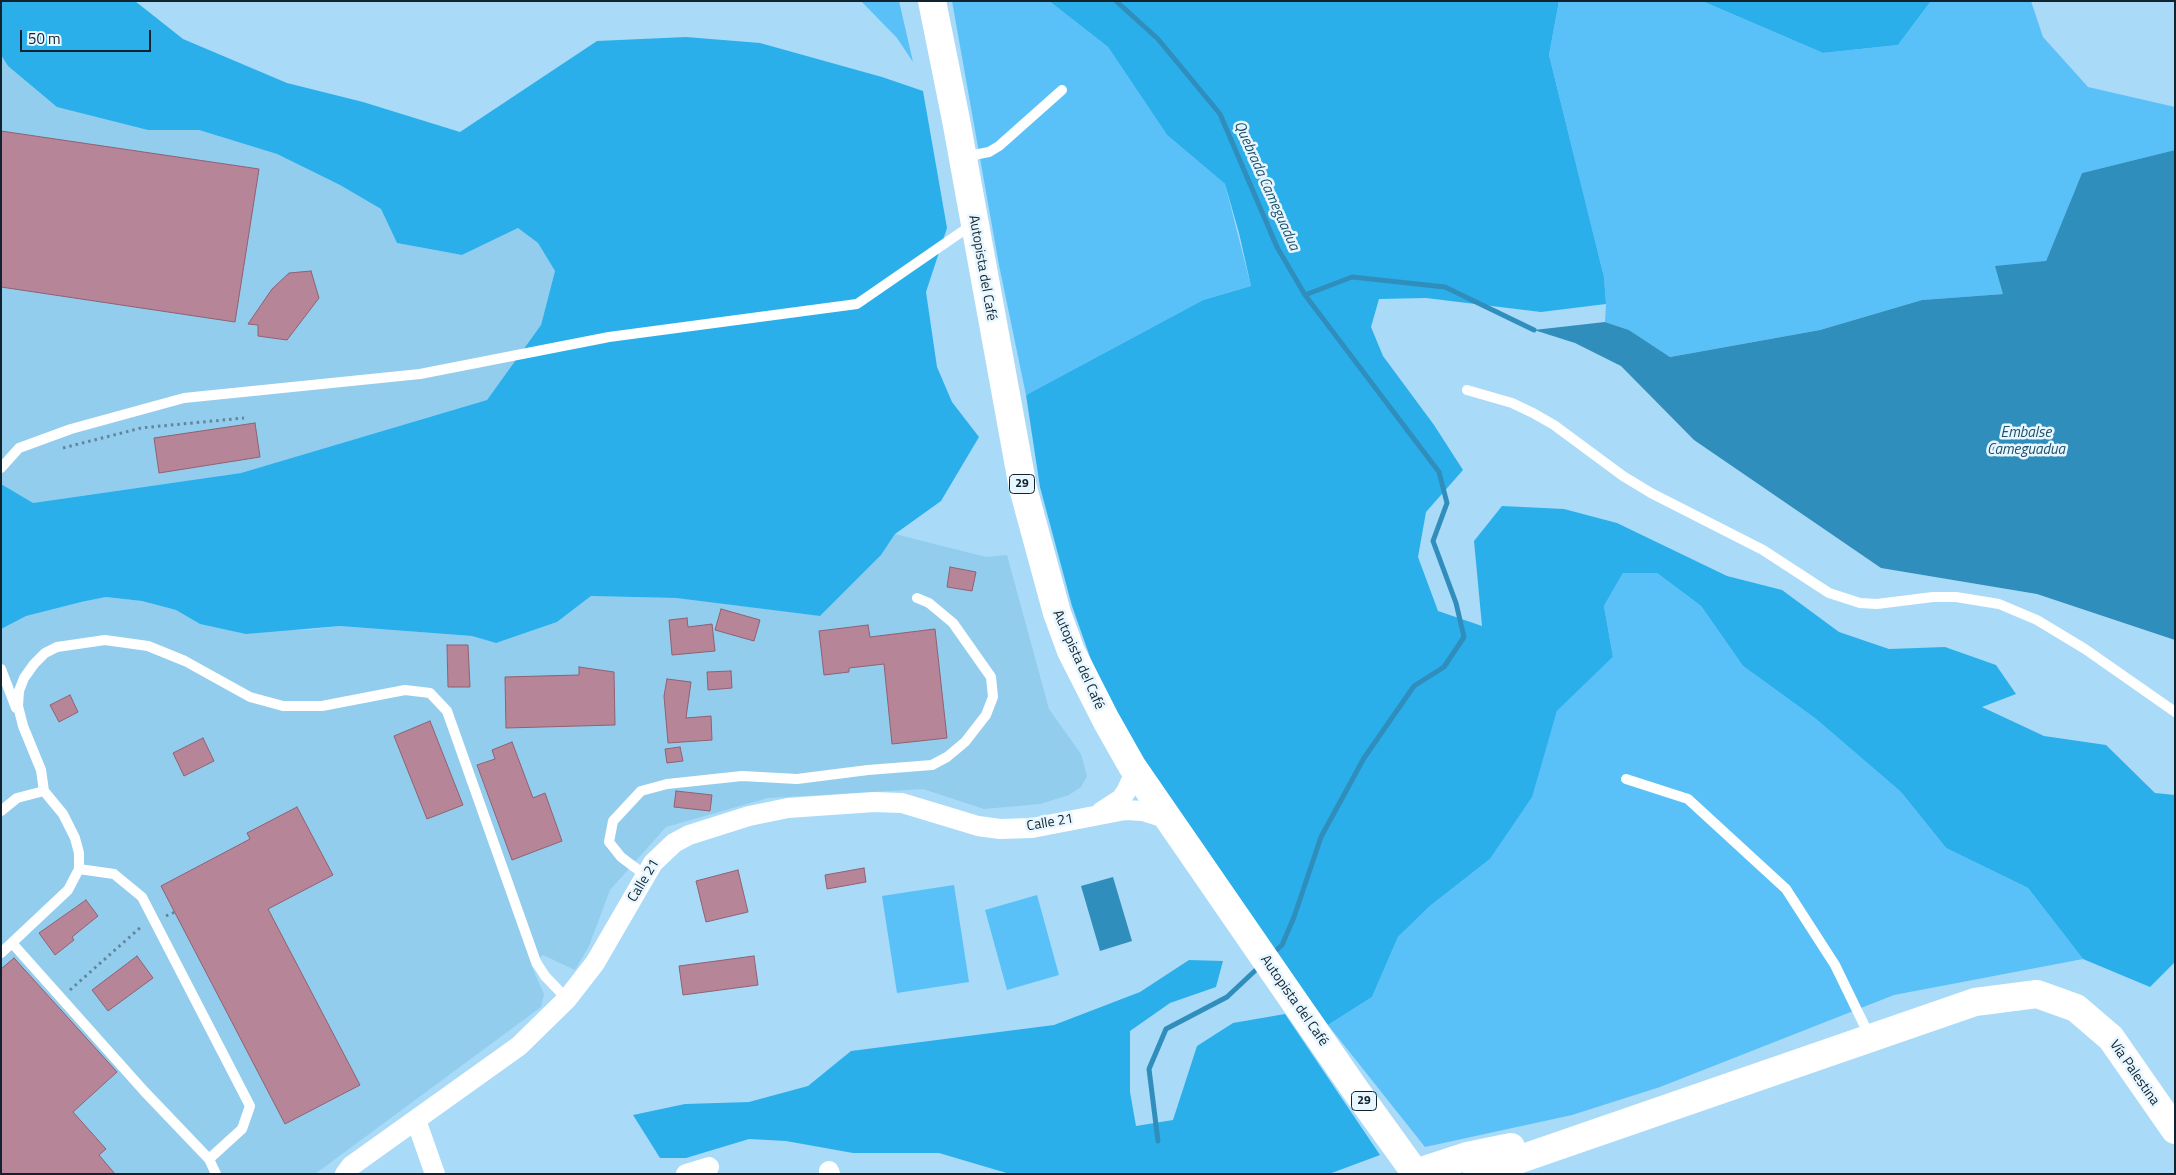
<!DOCTYPE html>
<html>
<head>
<meta charset="utf-8">
<style>
  body { margin:0 }
  #map { position:relative; width:2176px; height:1175px; overflow:hidden; background:#a9daf8; font-family:"Titillium Web",sans-serif }
  canvas { display:block }
  .frame { position:absolute; inset:0; border:2px solid #10232e; pointer-events:none }
  .scale { position:absolute; left:20px; top:30px; width:131px; height:22px; box-sizing:border-box; border:2px solid #10232e; border-top:0; padding-left:6px; font-size:15px; line-height:18px; white-space:nowrap; color:#10232e; -webkit-text-stroke:4px #e7f6ff; paint-order:stroke }
</style>
</head>
<body>
<div id="map">
<canvas width="2176" height="1175"></canvas>
<div class="frame"></div>
<div class="scale">50 m</div>
</div>
<script>
const ctx = document.querySelector('canvas').getContext('2d');
ctx.lineJoin = 'round';
function paint(path, color) { ctx.fillStyle = color; ctx.fill(path, 'evenodd'); }
const toPath = rows => new Path2D(rows.map(r => 'M' + r).join(''));
function stroke(path, color, width, dash) { ctx.strokeStyle = color; ctx.lineWidth = width; ctx.lineCap = dash ? 'butt' : 'round'; ctx.setLineDash(dash || []); ctx.stroke(path); }
function label(font, color, halo, rows, align = 'center') {
  ctx.font = font + ' "Titillium Web",sans-serif'; ctx.lineWidth = 5; ctx.setLineDash([]); ctx.textBaseline = 'middle'; ctx.strokeStyle = halo; ctx.fillStyle = color; for (const [text, x, y, turn = 0] of rows) {
    ctx.save(); ctx.translate(x, y); ctx.rotate((+turn || 0) * Math.PI / 180); ctx.textAlign = isNaN(turn) ? turn : align; if (halo) ctx.strokeText(text, 0, 0); ctx.fillText(text, 0, 0); ctx.restore();
  }
}
paint(toPath([
  [1,55,8,66,148,130,199,130,277,154,340,185,381,209,397,243,462,255,518,228,538,243,555,271,541,325,487,400,241,473,33,503,81,602,106,597,142,601,176,610,200,624,308,630,340,626,472,636,496,643,557,622,591,596,676,598,820,616,881,555,895,534,986,557,1007,555,1049,709,1081,754,1087,776,1081,787,1069,795,1040,804,984,809,923,789,768,798,666,827,610,890,589,946,575,970,543,955,531,965,544,994,541,1007,315,1174,1,1174]
]), '#93cded');
paint(toPath([
  [861,1,899,1,913,62,897,38],
  [952,1,1049,1,1108,47,1167,135,1225,184,1251,286,1203,300,1026,395,999,265],
  [1559,1,1702,1,1823,53,1898,45,1931,1,2031,1,2043,37,2088,87,2175,107,2175,150,2082,173,2046,261,2003,294,1922,300,1820,330,1670,357,1629,330,1605,322,1606,304,1604,277,1549,55],
  [1623,573,1657,573,1701,606,1743,666,1816,719,1901,792,1946,848,2028,888,2083,959,1894,995,1660,1087,1572,1115,1425,1147,1328,1025,1372,997,1398,937,1430,906,1490,859,1531,797,1557,711,1613,657,1604,606],
  [954,885,969,982,897,993,882,896],
  [1037,895,1059,975,1007,990,985,910]
]), '#59c1f7');
paint(toPath([
  [1,1,135,1,183,39,287,83,363,102,460,132,597,41,686,37,760,43,882,77,923,91,947,228,926,292,937,367,952,402,979,437,941,501,895,534,881,555,820,616,676,598,591,596,557,622,496,643,472,636,340,626,246,634,200,624,176,610,142,601,106,597,81,602,26,616,1,629,1,484,33,503,241,473,487,400,541,325,555,271,538,243,518,228,462,255,397,243,381,209,340,185,277,154,199,130,148,130,57,107,8,66,1,55],
  [1049,1,1559,1,1549,55,1604,277,1606,304,1541,312,1426,298,1379,299,1371,327,1383,356,1434,425,1463,470,1426,512,1418,557,1438,611,1482,626,1474,541,1502,506,1564,509,1617,523,1727,576,1782,590,1839,632,1889,649,1945,647,1996,665,2016,694,1982,707,2044,736,2106,745,2155,793,2175,795,2175,962,2150,987,2083,959,2028,888,1946,848,1901,792,1816,719,1743,666,1701,606,1657,573,1623,573,1604,606,1613,657,1557,711,1532,797,1490,859,1430,906,1398,937,1372,997,1328,1025,1255,923,1204,846,1152,775,1101,688,1072,606,1040,487,1026,395,1203,300,1251,286,1239,233,1225,184,1167,135,1108,47],
  [1702,1,1931,1,1898,45,1823,53],
  [1189,960,1223,961,1216,987,1170,1003,1130,1031,1130,1092,1136,1126,1173,1120,1197,1046,1233,1023,1285,1014,1380,1155,1329,1174,1010,1174,939,1153,853,1153,786,1141,749,1139,686,1158,660,1158,633,1115,685,1104,749,1102,808,1086,851,1051,1054,1025,1140,992]
]), '#2bafeb');
paint(toPath([
  [2175,150,2175,640,2037,594,1881,568,1694,440,1621,366,1575,343,1534,330,1605,322,1629,330,1670,357,1820,330,1922,300,2003,294,1995,266,2046,261,2082,173],
  [1113,877,1132,941,1100,951,1081,886]
]), '#308ebd');
stroke(toPath([
  [1116,1,1158,39,1220,114,1277,247,1305,295,1439,472,1447,503,1433,541,1456,603,1464,637,1444,667,1414,686,1364,758,1321,837,1294,917,1282,945,1271,955],
  [1305,295,1352,277,1445,287,1534,330],
  [1158,1141,1149,1069,1166,1029,1227,997,1260,966]
]), '#308ebd', 5);
const building = toPath([
  [1,131,259,169,235,322,1,287,1,131],
  [311,271,319,298,287,340,258,336,258,325,248,324,272,289,289,273,311,271],
  [255,423,260,457,159,473,154,438,255,423],
  [950,567,976,572,972,591,947,587,950,567],
  [721,609,760,620,754,641,715,630,721,609],
  [687,618,688,627,712,624,715,651,672,655,669,620,687,618],
  [868,625,870,637,935,629,947,738,892,744,884,664,849,668,849,672,824,675,819,631,868,625],
  [447,645,468,645,470,687,448,687,447,645],
  [579,667,614,672,615,725,506,728,505,677,579,675,579,667],
  [731,671,732,688,708,690,707,672,731,671],
  [667,679,691,682,686,718,711,716,712,740,668,743,664,696,667,679],
  [70,695,78,712,59,722,50,705,70,695],
  [430,721,463,805,427,819,394,736,430,721],
  [203,738,214,761,184,776,173,753,203,738],
  [512,742,533,798,545,793,562,841,512,860,477,765,495,759,492,750,512,742],
  [680,747,683,761,667,763,665,749,680,747],
  [676,791,712,795,710,811,674,807,676,791],
  [297,807,333,875,268,909,360,1085,285,1124,161,886,250,839,247,833,297,807],
  [864,868,866,882,827,889,825,875,864,868],
  [738,870,748,912,706,922,696,881,738,870],
  [86,900,98,916,72,937,74,940,55,955,39,933,86,900],
  [137,956,153,978,108,1011,92,990,137,956],
  [754,956,758,985,683,995,679,966,754,956],
  [14,958,117,1072,73,1112,106,1149,99,1155,115,1174,1,1174,1,969,14,958]
]);
paint(building, '#b68597');
stroke(building, '#906173', 1);
stroke(toPath([
  [63,448,141,428,244,418],
  [166,916,175,912],
  [70,990,142,926]
]), '#62859a', 3, [2.5, 4]);
stroke(toPath([
  [963,157,989,152,999,146,1062,90],
  [1467,390,1512,403,1533,413,1554,425,1623,476,1651,493,1763,550,1829,593,1860,603,1877,604,1933,597,1956,597,1999,604,2037,620,2085,649,2175,712],
  [1,468,19,448,71,429,184,398,420,374,609,337,857,304,973,224],
  [1,669,16,708],
  [1626,779,1688,799,1786,889,1835,965,1870,1037],
  [44,791,63,814,75,838,79,853,79,869,114,874,142,897,250,1106,242,1129,209,1159,216,1174],
  [1,811,17,798,44,791,41,770,23,726,18,706,19,691,24,678,34,664,45,653,57,647,105,640,148,646,185,661,250,697,283,706,322,706,405,690,430,693,447,711,536,962,545,976,567,999],
  [645,875,621,857,609,842,613,821,641,791,667,784,742,776,797,779,868,770,932,765,947,757,965,742,986,715,993,697,991,677,953,623,929,603,917,598],
  [12,943,144,1091,209,1159],
  [1,953,68,890,79,869]
]), '#fff', 10);
stroke(toPath([
  [1101,812,1121,799,1127,790,1132,779,1132,766],
  [416,1120,435,1174],
  [829,1171,830,1174],
  [345,1174,351,1166,519,1046,567,999,595,963,653,863,674,843,689,835,749,816,788,808,874,802,902,803,978,826,1000,829,1032,828,1125,810,1143,811,1168,819],
  [686,1174,709,1167]
]), '#fff', 20);
stroke(toPath([
  [1412,1174,1467,1156,1511,1147],
  [1477,1174,1975,1002,2037,994,2076,1008,2111,1038,2175,1130]
]), '#fff', 28);
stroke(toPath([
  [932,1,956,120,1023,488,1057,613,1071,651,1106,720,1132,766,1354,1088,1416,1174]
]), '#fff', 28);
for (const [x, y, w] of [
  [1022,484,25],
  [1364,1101,25]
]) { const box = new Path2D(); box.roundRect(x - w / 2, y - 9.5, w, 19, 4); ctx.fillStyle = '#e7f6ff'; ctx.fill(box); stroke(box, '#10232e', 1); }
label('bold 12px', '#10232e', null, [
  ["29",1022,484],
  ["29",1364,1101]
]);
label('14px', '#10232e', '#e7f6ff', [
  ["Autopista del Café",982,268,80],
  ["Autopista del Café",1078,660,66],
  ["Calle 21",1050,823,-10],
  ["Calle 21",644,881,-59],
  ["Autopista del Café",1294,1001,55],
  ["Vía Palestina",2134,1073,55]
]);
label('italic 15px', '#1e4f69', '#e7f6ff', [
  ["Quebrada Cameguadua",1266,186,66],
  ["Embalse",2026,433],
  ["Cameguadua",2026,450]
]);
</script>
</body>
</html>
